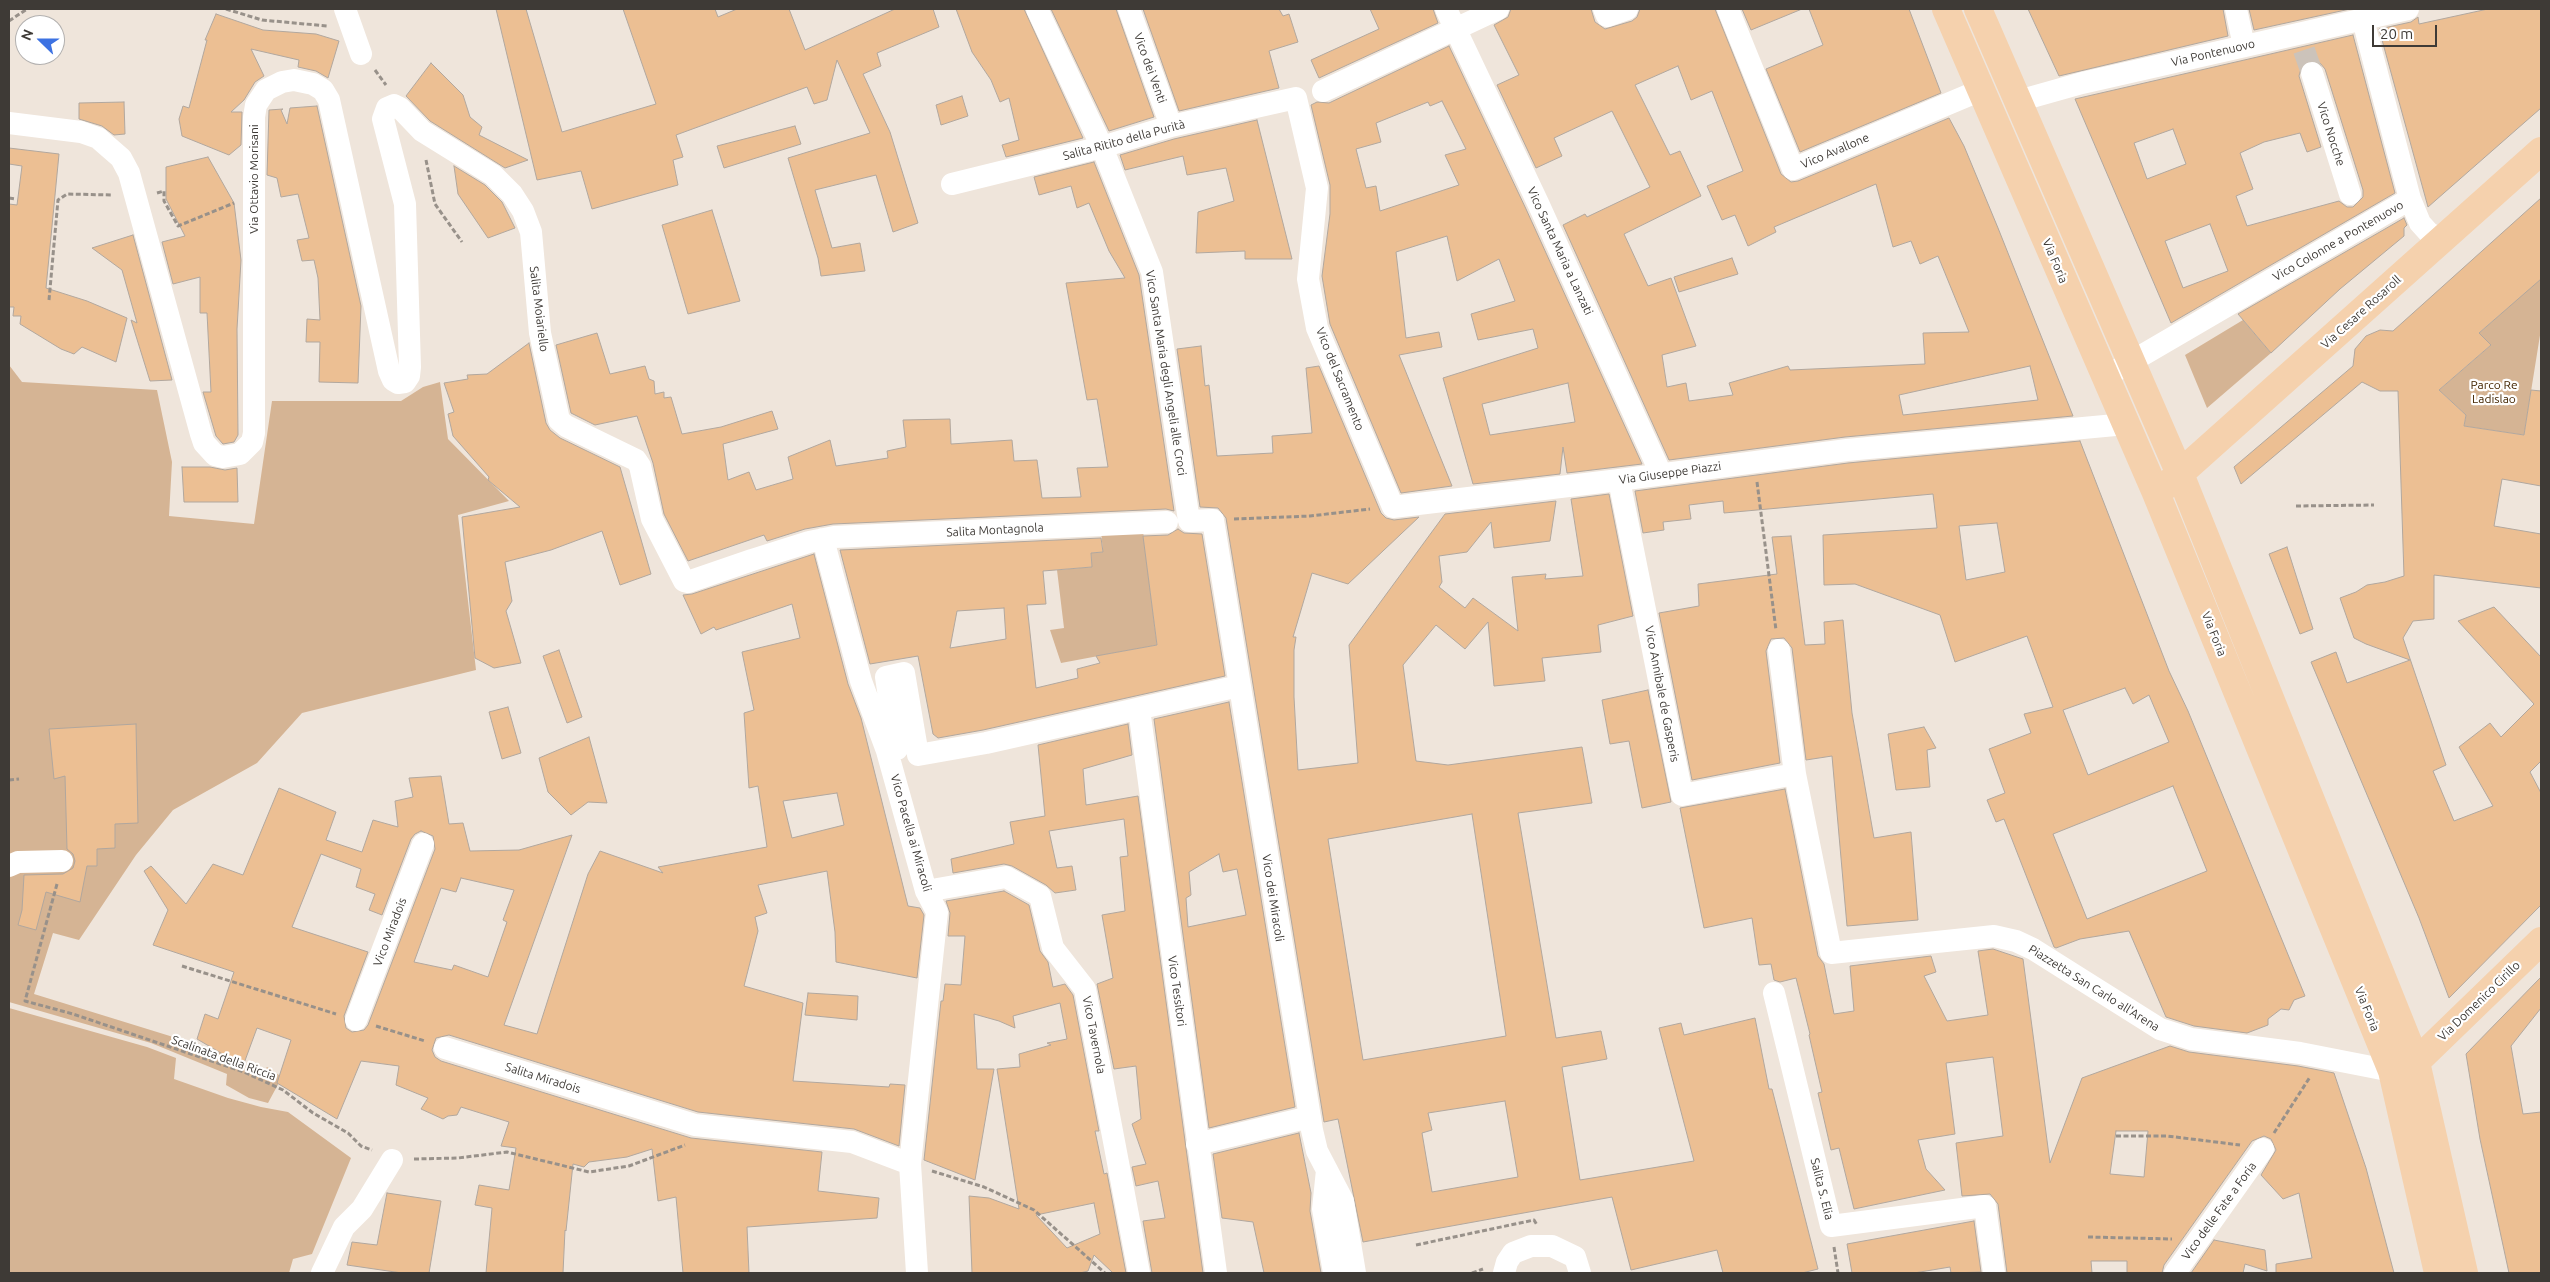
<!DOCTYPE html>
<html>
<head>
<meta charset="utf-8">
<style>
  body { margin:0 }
  #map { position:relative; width:2550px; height:1282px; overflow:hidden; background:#efe5db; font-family:Ubuntu,sans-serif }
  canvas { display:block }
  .frame { position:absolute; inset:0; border:10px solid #3e3a36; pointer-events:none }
  .north { position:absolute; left:15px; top:15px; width:50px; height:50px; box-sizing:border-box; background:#fff; border:1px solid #b2b0af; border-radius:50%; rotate:292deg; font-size:14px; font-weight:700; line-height:20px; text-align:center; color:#3e3a36 }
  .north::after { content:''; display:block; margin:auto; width:18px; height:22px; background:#3d72e2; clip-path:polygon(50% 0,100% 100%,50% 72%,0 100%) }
  .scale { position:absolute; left:2372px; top:25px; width:65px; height:22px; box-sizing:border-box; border:2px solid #3e3a36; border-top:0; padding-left:6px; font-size:15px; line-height:18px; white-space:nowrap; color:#3e3a36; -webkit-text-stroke:4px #fff; paint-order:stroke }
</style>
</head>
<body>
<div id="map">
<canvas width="2550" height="1282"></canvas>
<div class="frame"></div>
<div class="north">N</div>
<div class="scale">20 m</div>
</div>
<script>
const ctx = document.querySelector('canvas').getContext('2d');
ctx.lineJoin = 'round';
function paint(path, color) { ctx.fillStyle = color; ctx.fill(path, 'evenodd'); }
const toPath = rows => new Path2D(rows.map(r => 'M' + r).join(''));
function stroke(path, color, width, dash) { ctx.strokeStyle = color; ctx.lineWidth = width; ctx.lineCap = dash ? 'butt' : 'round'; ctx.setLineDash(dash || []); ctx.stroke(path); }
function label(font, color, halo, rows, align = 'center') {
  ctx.font = font + ' Ubuntu,sans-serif'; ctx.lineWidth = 4.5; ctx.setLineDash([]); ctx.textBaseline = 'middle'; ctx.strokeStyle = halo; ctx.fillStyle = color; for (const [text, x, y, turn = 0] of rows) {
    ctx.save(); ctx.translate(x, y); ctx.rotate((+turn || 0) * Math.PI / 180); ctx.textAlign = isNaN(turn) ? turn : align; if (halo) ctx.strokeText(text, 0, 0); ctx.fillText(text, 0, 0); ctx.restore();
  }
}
paint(toPath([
  [2541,278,2541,329,2524,435,2464,426,2466,415,2439,390,2491,345,2479,333],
  [2243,320,2271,353,2207,408,2185,355],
  [9,365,22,382,157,390,172,462,169,516,254,524,272,401,401,401,423,387,440,382,448,439,509,501,458,515,476,670,302,713,257,763,173,810,136,855,79,940,53,933,34,994,225,1053,262,1073,267,1067,282,1077,268,1103,249,1098,226,1085,227,1074,151,1043,9,1002],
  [1101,531,1143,531,1157,645,1061,663,1050,630,1064,628,1057,570,1092,567,1091,553,1103,552],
  [9,1008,147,1047,176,1058,174,1079,228,1098,261,1107,288,1112,351,1158,312,1254,293,1259,289,1273,9,1273]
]), '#d5b494');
const building = toPath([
  [496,9,526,9,562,132,656,104,623,9,715,9,718,17,737,9,789,9,805,50,895,9,933,9,939,27,877,53,881,66,863,74,890,132,918,223,893,232,876,175,815,190,832,248,860,243,865,271,821,276,818,258,788,158,870,133,837,60,827,100,814,104,807,87,676,135,683,157,673,160,678,185,592,209,581,171,537,180,496,9],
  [956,9,1024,9,1083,138,1006,157,1002,145,1019,140,1009,98,1000,102,991,80,972,52,956,9],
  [1051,9,1116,9,1154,117,1109,131,1051,9],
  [1143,9,1279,9,1283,16,1289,14,1298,42,1269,51,1279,88,1179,111,1143,9],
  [1370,9,1433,9,1438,23,1319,78,1311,60,1379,29,1370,9],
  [1511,9,1591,9,1595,22,1605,29,1632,21,1637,17,1640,9,1715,9,1781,174,1791,182,1798,181,1949,118,1964,146,1998,228,2073,416,1845,437,1669,460,1563,225,1585,214,1587,217,1650,187,1612,111,1554,138,1562,156,1536,168,1497,85,1519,75,1494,25,1508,17,1511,9],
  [1678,66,1691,100,1712,91,1743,171,1707,186,1722,220,1735,215,1748,246,1776,232,1774,227,1876,184,1893,247,1911,241,1920,264,1938,256,1969,332,1923,333,1925,364,1790,370,1788,366,1729,383,1733,395,1689,401,1686,383,1667,387,1662,355,1696,346,1671,278,1648,286,1624,234,1701,196,1680,151,1670,155,1635,85,1678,66],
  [2030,366,2038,400,1903,415,1899,395,2030,366],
  [1742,9,1802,9,1751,30,1742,9],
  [1809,9,1909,9,1941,93,1800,152,1766,69,1823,45,1809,9],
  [2028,9,2223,9,2228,36,2059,76,2028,9],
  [2249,9,2350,9,2254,30,2249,9],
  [2488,9,2541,9,2541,108,2428,207,2379,29,2411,22,2418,17,2419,24,2488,9],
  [216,14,263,30,316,34,339,41,328,78,316,71,298,67,299,60,251,49,264,76,255,82,244,100,231,112,242,112,241,145,229,155,182,136,179,119,183,106,189,108,207,40,205,40,216,14],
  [2353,35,2395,193,2171,323,2075,99,2353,35],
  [2309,60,2320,63,2325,69,2363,190,2363,197,2353,207,2347,207,2339,201,2247,226,2236,196,2253,189,2240,153,2264,142,2300,133,2307,152,2321,147,2299,76,2302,65,2309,60],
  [2173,129,2186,164,2147,179,2134,143,2173,129],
  [2210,224,2228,271,2183,288,2165,241,2210,224],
  [1449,46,1526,209,1642,464,1567,473,1563,447,1560,474,1473,484,1443,378,1538,348,1533,329,1478,340,1471,314,1515,301,1499,259,1457,281,1447,236,1396,252,1406,338,1439,332,1442,347,1399,355,1452,486,1401,493,1330,324,1322,276,1330,214,1330,185,1311,105,1317,102,1329,103,1449,46],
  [1442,101,1466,149,1445,155,1459,185,1380,211,1376,186,1366,188,1356,149,1381,142,1376,123,1428,102,1430,106,1442,101],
  [1568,383,1575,422,1490,435,1482,404,1568,383],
  [431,63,463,95,470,117,482,127,479,135,528,160,505,168,430,121,406,96,431,63],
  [962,96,968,116,941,125,936,105,962,96],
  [124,102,125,134,114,135,102,126,79,119,79,103,124,102],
  [317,106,361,306,358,383,319,382,320,342,306,342,307,319,320,320,318,278,314,260,302,261,297,240,309,238,298,194,281,197,277,178,267,175,269,110,283,109,281,110,287,124,290,108,317,106],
  [1257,120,1292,259,1245,259,1245,251,1196,253,1198,212,1234,201,1226,168,1187,175,1183,156,1125,170,1120,155,1174,139,1257,120],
  [795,126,801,144,724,168,717,146,795,126],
  [9,148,59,154,46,288,87,301,127,318,116,362,82,347,74,354,61,349,20,324,21,316,13,316,14,307,9,307,9,204,17,205,22,166,9,164,9,148],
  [208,157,234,203,241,260,237,329,238,435,234,442,223,444,216,436,203,392,211,392,207,313,200,313,200,277,173,284,162,242,185,236,166,199,166,167,208,157],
  [1094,162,1139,275,1174,511,1166,509,833,524,805,529,767,541,764,535,688,561,664,514,653,463,637,416,595,425,571,413,556,345,597,333,610,374,645,366,649,379,654,381,655,394,664,392,664,398,671,397,682,434,721,427,772,411,778,429,723,444,728,480,749,472,756,490,793,479,788,457,830,440,836,466,888,458,887,451,906,447,903,420,950,419,951,444,1012,440,1014,461,1037,460,1042,498,1081,497,1077,468,1108,467,1097,399,1087,400,1066,283,1125,278,1109,251,1089,203,1077,208,1071,186,1039,195,1034,177,1094,162],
  [454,166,485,185,502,202,515,228,488,238,458,194,454,166],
  [2541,198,2541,279,2479,333,2491,345,2439,390,2466,415,2464,426,2524,435,2531,390,2541,391,2541,486,2502,479,2494,526,2541,534,2541,588,2434,575,2434,619,2413,621,2403,638,2446,765,2433,771,2454,821,2493,806,2459,747,2490,723,2501,737,2534,704,2458,621,2494,607,2541,657,2541,761,2530,772,2541,793,2541,905,2449,998,2419,918,2311,662,2336,652,2347,683,2410,660,2366,644,2354,638,2340,598,2356,592,2367,585,2385,582,2404,576,2398,391,2380,391,2362,382,2241,484,2234,467,2353,366,2355,349,2366,336,2380,330,2393,331,2541,198],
  [712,210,740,301,688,314,662,225,712,210],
  [2404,218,2407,225,2404,228,2404,236,2340,289,2271,353,2238,314,2404,218],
  [133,235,172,380,150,381,131,320,137,323,122,270,92,248,133,235],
  [1732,258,1738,274,1679,292,1674,277,1732,258],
  [529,343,546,423,550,430,560,438,620,467,651,574,620,585,602,531,551,550,505,562,512,601,506,611,521,663,494,668,475,658,462,517,520,507,488,480,489,477,453,436,448,414,454,412,444,383,468,379,467,375,487,374,529,343],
  [1201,346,1205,386,1209,385,1217,456,1273,453,1272,436,1312,433,1306,368,1319,366,1381,513,1386,518,1394,520,1419,517,1348,584,1312,573,1293,637,1296,637,1294,650,1294,697,1298,770,1358,763,1349,645,1445,514,1556,501,1550,541,1494,548,1491,522,1467,552,1439,556,1442,582,1439,587,1465,608,1473,598,1518,631,1512,577,1546,574,1545,579,1583,576,1571,499,1609,494,1633,616,1598,625,1601,652,1542,658,1545,681,1494,686,1488,622,1465,649,1436,625,1403,665,1416,761,1448,765,1582,747,1592,803,1518,813,1556,1038,1601,1031,1607,1059,1562,1067,1580,1180,1694,1161,1659,1028,1681,1023,1684,1035,1755,1018,1769,1089,1772,1089,1818,1269,1802,1273,1723,1273,1717,1250,1631,1270,1612,1197,1363,1242,1338,1119,1324,1122,1226,518,1218,508,1200,507,1177,349,1201,346],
  [1472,814,1506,1036,1363,1060,1328,839,1472,814],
  [1505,1101,1518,1177,1432,1192,1422,1133,1432,1130,1428,1113,1505,1101],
  [2080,441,2169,671,2188,711,2305,996,2294,1000,2289,1010,2281,1009,2268,1019,2268,1025,2247,1033,2194,1026,2166,1017,2129,931,2080,939,2056,948,2054,947,2004,819,1996,822,1987,800,2005,793,1989,749,2031,733,2024,714,2053,707,2027,636,1955,662,1940,615,1855,584,1824,585,1823,535,1937,528,1933,494,1724,513,1723,501,1689,505,1691,519,1663,522,1664,530,1643,533,1635,491,1848,463,2080,441],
  [1997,523,2005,572,1966,580,1959,526,1997,523],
  [2125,688,2133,704,2149,695,2169,742,2088,775,2063,710,2125,688],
  [2173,786,2207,871,2087,919,2053,834,2173,786],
  [182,467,210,467,225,470,237,468,238,502,184,502,182,467],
  [1178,529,1184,533,1202,534,1225,676,983,730,938,738,933,734,918,656,870,664,840,550,1101,538,1103,552,1091,553,1092,567,1043,571,1046,604,1027,605,1036,688,1078,678,1077,669,1100,663,1096,656,1157,645,1143,536,1168,535,1178,529],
  [1004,608,1006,639,950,648,957,611,1004,608],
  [1791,536,1805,645,1825,644,1824,622,1843,620,1852,713,1874,838,1911,832,1918,920,1847,926,1832,756,1806,760,1792,648,1784,638,1771,639,1766,651,1780,763,1692,780,1659,613,1699,606,1698,584,1777,574,1772,537,1791,536],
  [2287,547,2313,629,2300,634,2269,554,2287,547],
  [814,554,848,684,861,718,908,906,920,908,924,915,917,978,836,962,835,932,827,871,758,885,767,913,755,917,758,931,744,986,803,1003,793,1081,889,1087,890,1084,905,1085,899,1146,854,1129,698,1112,449,1035,436,1038,432,1050,435,1057,441,1061,691,1138,822,1152,818,1191,879,1198,877,1218,747,1227,749,1273,683,1273,676,1197,658,1201,652,1149,627,1157,589,1162,584,1167,573,1164,566,1231,565,1230,563,1273,486,1273,492,1208,475,1205,479,1185,509,1190,516,1148,501,1146,509,1122,461,1107,457,1115,448,1116,443,1119,421,1109,428,1098,396,1085,399,1066,361,1061,337,1119,277,1083,291,1040,257,1028,243,1066,197,1039,205,1014,218,1019,234,972,153,945,168,910,144,871,151,866,186,904,213,864,243,875,279,788,336,812,326,840,362,852,373,820,398,827,395,801,413,797,409,778,441,776,449,824,463,823,470,851,519,850,572,835,504,1025,537,1034,588,874,600,851,663,873,658,867,767,847,758,786,749,788,744,713,754,710,742,652,800,638,792,604,716,630,714,627,701,634,683,595,692,594,814,554],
  [837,793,844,825,792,838,783,801,837,793],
  [421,831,433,836,435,849,368,1025,364,1030,352,1032,346,1028,344,1016,368,952,292,927,321,854,361,869,356,887,375,894,369,910,382,915,411,839,415,834,421,831],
  [461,878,514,890,503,920,507,922,488,977,454,965,452,970,414,962,441,888,456,892,461,878],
  [559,650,582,717,567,723,543,656,559,650],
  [1648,690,1671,802,1642,808,1629,741,1610,744,1602,700,1648,690],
  [1229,702,1295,1107,1209,1128,1154,719,1229,702],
  [1219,854,1223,872,1237,869,1246,915,1188,927,1186,898,1191,895,1189,872,1219,854],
  [508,707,521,753,502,759,489,712,508,707],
  [136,724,138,823,115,824,115,848,97,849,97,866,87,866,80,902,46,892,36,930,18,925,22,910,24,875,63,874,73,868,75,861,73,854,67,849,65,776,54,779,49,729,136,724],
  [1128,724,1132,755,1083,769,1086,805,1138,796,1203,1273,1152,1273,1143,1221,1165,1218,1158,1181,1136,1186,1132,1167,1146,1164,1132,1124,1141,1119,1136,1066,1114,1069,1097,984,1113,978,1102,915,1125,911,1120,857,1128,856,1124,819,1049,831,1057,868,1072,866,1076,890,1055,893,1046,885,1012,866,1004,864,953,873,951,859,1014,844,1010,822,1045,816,1038,745,1128,724],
  [1924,727,1936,748,1927,750,1930,787,1896,790,1888,734,1924,727],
  [589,737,607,803,588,802,571,815,548,792,539,758,589,737],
  [1785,789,1818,956,1824,964,1834,1014,1854,1011,1850,966,1931,956,1936,972,1924,976,1947,1021,1988,1015,1978,951,1993,949,2023,959,2050,1163,2082,1078,2170,1046,2189,1052,2298,1066,2334,1073,2366,1168,2394,1273,2276,1273,2276,1264,2312,1258,2299,1193,2283,1199,2261,1175,2276,1150,2271,1139,2264,1136,2252,1141,2164,1265,2162,1273,2127,1273,2127,1261,2091,1261,2092,1273,2007,1273,1998,1204,1990,1194,1962,1196,1956,1143,2003,1136,1993,1057,1946,1063,1955,1134,1918,1140,1926,1169,1945,1190,1854,1209,1839,1148,1831,1150,1818,1093,1822,1092,1809,1035,1810,1034,1796,978,1780,982,1774,980,1771,964,1759,965,1752,918,1704,928,1680,808,1785,789],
  [2116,1131,2148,1131,2144,1177,2110,1174,2116,1131],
  [1004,891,1029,905,1040,951,1048,962,1053,987,1065,984,1073,995,1099,1131,1095,1131,1104,1174,1107,1173,1126,1273,1113,1273,1094,1255,1088,1271,1080,1273,972,1273,969,1196,989,1198,1019,1209,997,1069,1020,1067,1019,1054,1051,1045,1047,1043,1067,1039,1060,1003,1013,1016,1015,1028,999,1021,974,1014,977,1069,994,1069,975,1180,924,1160,941,1001,943,1001,945,984,961,985,965,936,948,936,950,913,946,901,1004,891],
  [1094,1203,1100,1234,1067,1248,1036,1215,1094,1203],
  [2541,977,2541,1008,2511,1046,2523,1114,2541,1112,2541,1273,2509,1273,2480,1139,2466,1054,2541,977],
  [808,993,858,996,857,1020,805,1015,808,993],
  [1299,1133,1311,1193,1310,1211,1321,1273,1264,1273,1253,1222,1222,1218,1213,1154,1299,1133],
  [387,1193,441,1201,429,1273,402,1273,347,1265,352,1242,377,1245,387,1193],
  [1974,1221,1981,1272,1951,1273,1950,1267,1914,1273,1852,1273,1847,1244,1974,1221],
  [2214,1240,2265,1250,2267,1271,2245,1264,2243,1273,2191,1273,2214,1240]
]);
paint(building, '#ecbf93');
stroke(building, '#b1a79e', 1);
stroke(toPath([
  [2304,50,2312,73]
]), '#ccc3ba', 22, [22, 11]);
stroke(toPath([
  [226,9,262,20,327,26],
  [9,21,27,9],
  [375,70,386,85],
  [426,160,435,204,462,242],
  [157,193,164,191,164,201,178,226,234,203],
  [9,198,16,199],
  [49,300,58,200,67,194,113,195],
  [1757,482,1776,630],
  [2296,506,2374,505],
  [1234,519,1310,516,1370,509],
  [9,780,19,779],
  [57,884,25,1001,73,1014,244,1072,283,1090,313,1113,348,1133,361,1146,372,1150],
  [182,966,336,1014],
  [376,1026,425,1041],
  [2274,1133,2310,1077],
  [2116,1136,2167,1136,2240,1145],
  [414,1159,458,1158,507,1152,589,1172,629,1166,685,1145],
  [932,1171,984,1187,1034,1210,1105,1273],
  [2088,1237,2172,1239],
  [1416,1245,1534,1220,1537,1225],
  [1834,1247,1838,1273],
  [1472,1273,1483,1269]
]), '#98918a', 3, [5, 2.5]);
stroke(toPath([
  [345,9,361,54],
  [1037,9,1102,147,1152,272,1189,521,1213,520,1312,1130,1317,1151,1343,1201,1355,1273],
  [1129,9,1171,126],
  [1446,9,1538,203,1661,474],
  [1604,9,1607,16,1627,9],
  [1728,9,1793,169,1981,90],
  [2236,9,2244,46],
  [2312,73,2350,194],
  [1323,91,1498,9],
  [2018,101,2082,83,2408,9],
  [9,123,81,132,98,138,121,158,129,173,201,434,204,443,215,455,223,457,240,454,252,442,254,433,254,117,256,105,266,90,282,82,294,80,313,84,323,90,329,100,389,371,393,380,398,383,405,382,409,376,410,367,405,204,383,119,387,108,394,105,400,108,422,131,493,175,512,194,523,211,531,232,540,333,559,420,566,426,636,460,640,466,652,519,684,581,688,582,752,560,809,542,834,537,1167,522],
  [952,184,1102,147,1171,126,1296,98,1317,188,1308,279,1317,328,1393,507,1619,480,1847,450,2126,424],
  [2410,199,2420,223,2429,233,2442,240],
  [2105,377,2410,199,2363,20],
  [1619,480,1682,795,1795,774],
  [823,539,861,681,887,751,926,891,937,912,910,1164,917,1273],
  [1779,650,1795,774,1831,953,1994,936,2016,941,2033,949,2160,1029,2191,1039,2300,1053,2392,1071],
  [1139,709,1216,1273],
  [897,749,886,677,904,673,918,755,986,743,1239,686],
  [9,866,18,862,62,861],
  [926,891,1006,877,1040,896,1053,948,1085,989,1139,1273],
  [1774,993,1831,1226,1985,1206,1994,1273],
  [356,1020,423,844],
  [445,1048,695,1125,852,1142,910,1164],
  [1197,1144,1310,1117],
  [1327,1170,1323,1209,1334,1273],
  [322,1273,344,1227,362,1209,392,1160],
  [1504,1273,1507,1262,1513,1253,1531,1246,1552,1246,1575,1257,1580,1273],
  [2175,1273,2263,1149]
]), '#fff', 22);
stroke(toPath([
  [1946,9,2156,493,2392,1071,2438,1273],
  [1978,9,2180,474,2416,1062,2464,1273],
  [2167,485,2541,151],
  [2400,1068,2416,1062,2541,941]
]), '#f5d1ad', 28);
label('12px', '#3e3a36', '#fff', [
  ["Via Pontenuovo",2213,53,-13],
  ["Vico dei Venti",1150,68,70],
  ["Vico Nocche",2331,134,72],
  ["Salita Ritito della Purità",1124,140,-15],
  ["Vico Avallone",1835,151,-23],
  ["Via Ottavio Morisani",254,179,-90],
  ["Vico Colonne a Pontenuovo",2338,241,-30],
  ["Vico Santa Maria a Lanzati",1560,251,65],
  ["Via Foria",2055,261,67],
  ["Salita Moiariello",539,309,83],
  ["Via Cesare Rosaroll",2361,312,-42],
  ["Vico Santa Maria degli Angeli alle Croci",1166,373,81],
  ["Vico del Sacramento",1340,379,68],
  ["Via Giuseppe Piazzi",1670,473,-8],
  ["Salita Montagnola",995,530,-3],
  ["Via Foria",2214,634,68],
  ["Vico Annibale de Gasperis",1662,694,79],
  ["Vico Pacella ai Miracoli",911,833,74],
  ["Vico dei Miracoli",1273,898,81],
  ["Vico Miradois",390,932,-69],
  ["Piazzetta San Carlo all'Arena",2094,988,32],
  ["Vico Tessitori",1177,991,82],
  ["Via Domenico Cirillo",2479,1001,-44],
  ["Via Foria",2367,1009,68],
  ["Vico Tavernola",1094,1035,79],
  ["Scalinata della Riccia",224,1058,20],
  ["Salita Miradois",543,1078,17],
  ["Salita S. Elia",1822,1189,76],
  ["Vico delle Fate a Foria",2219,1211,-54]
]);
label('12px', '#432501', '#fff', [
  ["Parco Re",2494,385],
  ["Ladislao",2494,399]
]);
</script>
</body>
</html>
